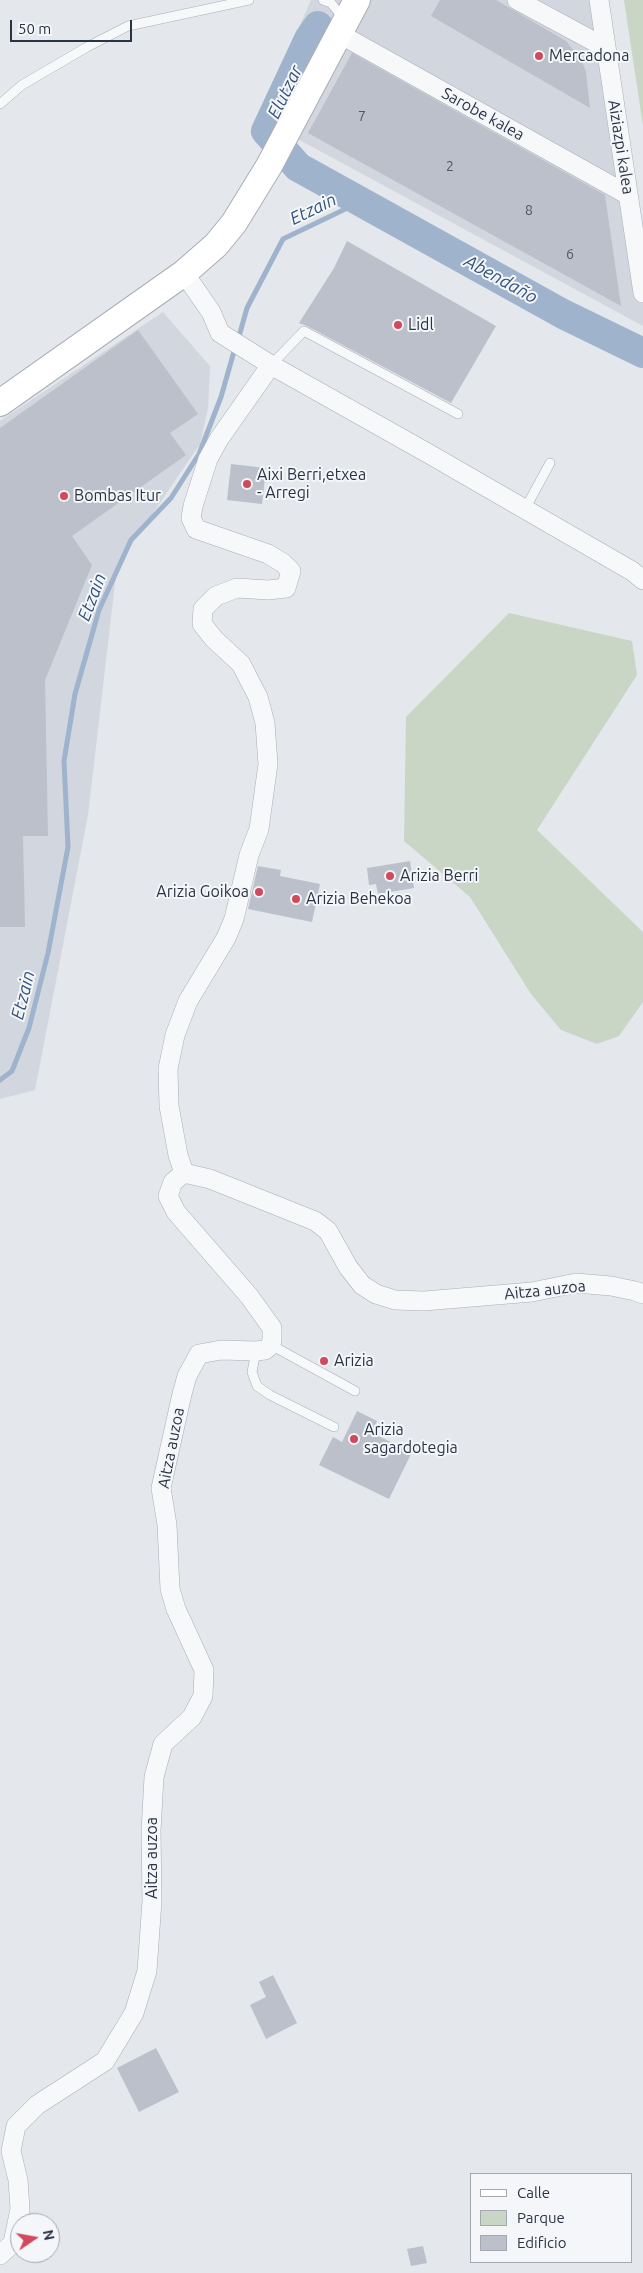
<!DOCTYPE html>
<html>
<head>
<meta charset="utf-8">
<style>
  body { margin:0 }
  #map { position:relative; width:643px; height:2273px; overflow:hidden; background:#e4e7ec; font-family:Ubuntu,sans-serif }
  canvas { display:block }
  .legend { position:absolute; left:470px; top:2173px; width:162px; height:90px; box-sizing:border-box; background:#f4f6f9; border:1px solid #a4a8b1; margin:0; padding:6px 9px; list-style:none; font-size:15px; color:#2b3445 }
  .legend li { display:flex; align-items:center; gap:10px; height:25px }
  .legend b { width:25px; border:1px solid #a4a8b1 }
  .north { position:absolute; left:10px; top:2213px; width:50px; height:50px; box-sizing:border-box; background:#f4f6f9; border:1px solid #a4a8b1; border-radius:50%; rotate:78deg; font-size:14px; font-weight:700; line-height:20px; text-align:center; color:#2b3445 }
  .north::after { content:''; display:block; margin:auto; width:18px; height:22px; background:#d1495b; clip-path:polygon(50% 0,100% 100%,50% 72%,0 100%) }
  .scale { position:absolute; left:10px; top:20px; width:122px; height:22px; box-sizing:border-box; border:2px solid #2b3445; border-top:0; padding-left:6px; font-size:15px; line-height:18px; white-space:nowrap; color:#2b3445; -webkit-text-stroke:4px #f4f6f9; paint-order:stroke }
</style>
</head>
<body>
<div id="map">
<canvas width="643" height="2273"></canvas>
<ul class="legend">
<li><b style="height:6px;background:#fff"></b>Calle</li>
<li><b style="height:14px;background:#c9d6c5"></b>Parque</li>
<li><b style="height:14px;background:#bbc0ca"></b>Edificio</li>
</ul>
<div class="north">N</div>
<div class="scale">50 m</div>
</div>
<script>
const ctx = document.querySelector('canvas').getContext('2d');
ctx.lineJoin = 'round';
function paint(path, color) { ctx.fillStyle = color; ctx.fill(path, 'evenodd'); }
const toPath = rows => new Path2D(rows.map(r => 'M' + r).join(''));
function stroke(path, color, width, dash) { ctx.strokeStyle = color; ctx.lineWidth = width; ctx.lineCap = dash ? 'butt' : 'round'; ctx.setLineDash(dash || []); ctx.stroke(path); }
function label(font, color, halo, rows, align = 'center') {
  ctx.font = font + ' Ubuntu,sans-serif'; ctx.lineWidth = 4; ctx.setLineDash([]); ctx.textBaseline = 'middle'; ctx.strokeStyle = halo; ctx.fillStyle = color; for (const [text, x, y, turn = 0] of rows) {
    ctx.save(); ctx.translate(x, y); ctx.rotate((+turn || 0) * Math.PI / 180); ctx.textAlign = isNaN(turn) ? turn : align; if (halo) ctx.strokeText(text, 0, 0); ctx.fillText(text, 0, 0); ctx.restore();
  }
}
paint(toPath([
  [311,0,607,0,643,247,643,326,259,118],
  [163,312,210,366,208,408,200,444,117,566,88,815,35,1090,0,1099,0,421]
]), '#d2d6de');
paint(toPath([
  [624,0,643,0,643,126],
  [509,613,632,641,637,675,537,830,643,932,643,1002,619,1036,597,1044,561,1030,531,994,470,897,404,841,406,717]
]), '#c9d6c5');
stroke(toPath([
  [238,340,247,308,283,239,362,201],
  [0,1080,12,1071,29,1028,48,953,68,847,64,761,75,694,99,610,131,540,171,498,199,454,221,397,235,348]
]), '#9fb4cc', 5);
stroke(toPath([
  [318,26,309,39,266,131,298,167,563,314,643,353]
]), '#9fb4cc', 30);
paint(toPath([
  [440,0,496,0,566,41,582,61,586,72,590,108,431,16],
  [352,53,605,195,621,306,308,133],
  [347,241,496,326,451,403,307,326,299,323,334,268],
  [138,330,198,414,170,433,186,455,72,536,92,565,45,680,48,836,23,836,25,927,0,927,0,428],
  [231,464,266,468,262,504,227,500],
  [410,861,414,888,378,894,376,884,369,885,367,868],
  [258,866,281,870,280,876,320,884,312,922,248,909],
  [357,1411,377,1421,372,1433,412,1452,389,1499,319,1465,333,1437,342,1442],
  [273,1975,297,2023,266,2039,250,2005,266,1997,259,1982],
  [156,2048,179,2092,139,2112,117,2068],
  [423,2246,427,2263,411,2266,407,2249]
]), '#bbc0ca');
const lane = toPath([
  [323,0,331,3,344,19],
  [0,104,22,85,87,47,128,26,249,0],
  [271,365,304,331,458,414],
  [525,509,550,463],
  [271,1345,355,1391],
  [256,1351,252,1372,257,1386,270,1395,334,1427]
]);
const street = toPath([
  [517,0,606,48],
  [599,0,643,293],
  [338,33,628,195],
  [184,273,211,312,220,333,271,365,431,455,632,571,643,580],
  [184,1173,178,1155,169,1106,168,1069,175,1035,188,1001,226,938,234,919,249,855,259,829,268,764,265,723,258,697,241,664,214,639,202,624,203,609,216,596,237,588,268,590,286,588,291,571,283,563,268,554,196,529,191,518,193,506,208,459,219,439,271,365],
  [0,2255,13,2243,20,2209,18,2180,11,2151,16,2126,37,2105,105,2061,134,2013,147,1971,152,1901,151,1831,154,1777,163,1744,192,1717,203,1696,204,1670,176,1609,170,1589,167,1525,161,1488,182,1394,187,1376,199,1354,221,1350,256,1351,265,1350,271,1345,272,1339,272,1328,249,1296,176,1212,168,1196,173,1182,184,1173,210,1179,315,1221,328,1231,348,1267,362,1285,376,1294,395,1300,424,1301,532,1292,576,1283,611,1286,635,1291,643,1294]
]);
const secondary = toPath([
  [0,403,184,273,216,245,234,223,269,166,357,0]
]);
stroke(lane, '#a9aeb7', 10);
stroke(street, '#a9aeb7', 20);
stroke(secondary, '#a9aeb7', 28);
stroke(lane, '#f7f8fa', 9);
stroke(street, '#f7f8fa', 19);
stroke(secondary, '#fff', 26);
for (const [x, y, r, color] of [
  [539,56,5,"#d1495b"],
  [398,325,5,"#d1495b"],
  [247,484,5,"#d1495b"],
  [64,496,5,"#d1495b"],
  [390,876,5,"#d1495b"],
  [259,892,5,"#d1495b"],
  [296,899,5,"#d1495b"],
  [324,1361,5,"#d1495b"],
  [354,1439,5,"#d1495b"]
]) { const dot = new Path2D(); dot.arc(x, y, r, 0, 2 * Math.PI); ctx.fillStyle = color; ctx.fill(dot); stroke(dot, '#f4f6f9', 2); }
label('14px', '#4f5766', null, [
  ["7",362,116],
  ["2",450,166],
  ["8",529,210],
  ["6",570,254]
]);
label('16px', '#2b3445', '#f4f6f9', [
  ["Mercadona",549,56],
  ["Lidl",408,325],
  ["Aixi Berri,etxea",257,475],
  ["- Arregi",257,493],
  ["Bombas Itur",74,496],
  ["Arizia Berri",400,876],
  ["Arizia Goikoa",249,892,"right"],
  ["Arizia Behekoa",306,899],
  ["Arizia",334,1361],
  ["Arizia",364,1430],
  ["sagardotegia",364,1448]
], 'left');
label('16px', '#2b3445', '#f4f6f9', [
  ["Sarobe kalea",483,114,29],
  ["Aiziazpi kalea",621,147,81],
  ["Aitza auzoa",545,1290,-6],
  ["Aitza auzoa",171,1448,-79],
  ["Aitza auzoa",152,1858,-90]
]);
label('italic 18px', '#34527a', '#f4f6f9', [
  ["Elutzar",285,92,-64],
  ["Etzain",313,209,-26],
  ["Abendaño",501,279,29],
  ["Etzain",92,597,-69],
  ["Etzain",23,995,-76]
]);
</script>
</body>
</html>
